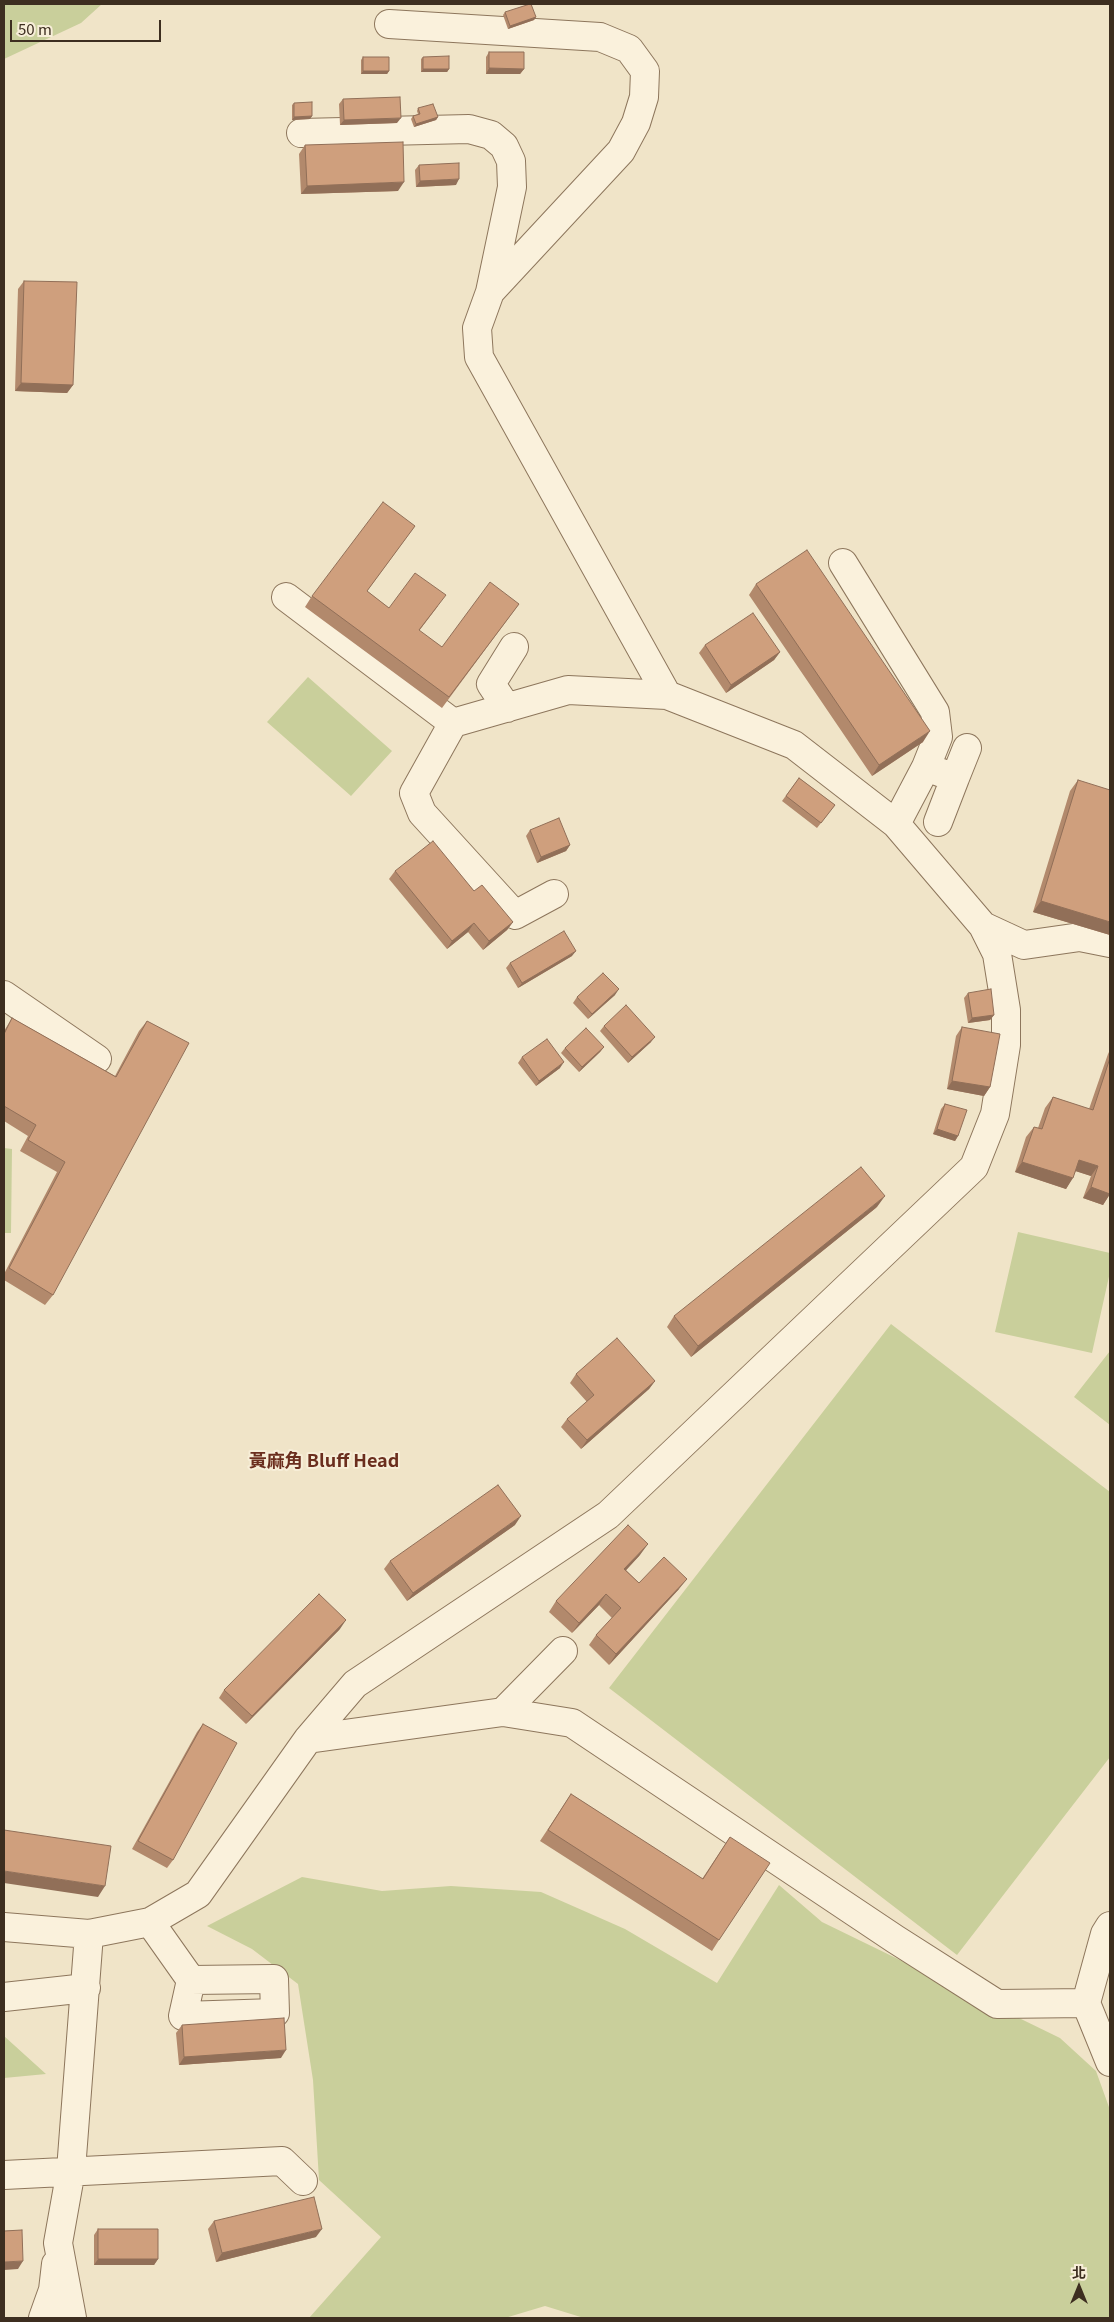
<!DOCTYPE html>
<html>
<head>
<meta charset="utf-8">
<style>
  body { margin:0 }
  #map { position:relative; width:1114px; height:2322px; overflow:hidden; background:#f0e4c8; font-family:Georgia,"Noto Sans TC",serif }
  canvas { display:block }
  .frame { position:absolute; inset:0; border:5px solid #3d2e20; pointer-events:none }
  .north { position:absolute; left:1054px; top:2262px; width:50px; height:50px; -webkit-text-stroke:4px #f7eed8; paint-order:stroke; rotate:0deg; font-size:14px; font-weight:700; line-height:20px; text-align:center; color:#3d2e20 }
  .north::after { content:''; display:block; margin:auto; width:18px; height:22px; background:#3d2e20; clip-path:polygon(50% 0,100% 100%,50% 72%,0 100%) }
  .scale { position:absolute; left:10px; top:20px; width:151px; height:22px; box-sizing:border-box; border:2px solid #3d2e20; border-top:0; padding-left:6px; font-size:15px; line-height:18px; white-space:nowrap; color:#3d2e20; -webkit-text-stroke:4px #f7eed8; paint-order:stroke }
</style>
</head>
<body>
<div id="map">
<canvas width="1114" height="2322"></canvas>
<div class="frame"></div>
<div class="north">北</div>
<div class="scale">50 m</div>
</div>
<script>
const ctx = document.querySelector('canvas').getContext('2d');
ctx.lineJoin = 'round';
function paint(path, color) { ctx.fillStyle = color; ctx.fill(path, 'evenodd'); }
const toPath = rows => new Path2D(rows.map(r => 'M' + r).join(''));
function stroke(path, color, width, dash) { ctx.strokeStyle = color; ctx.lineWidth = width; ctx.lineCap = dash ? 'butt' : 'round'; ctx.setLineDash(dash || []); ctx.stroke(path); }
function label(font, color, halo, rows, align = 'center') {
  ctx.font = font + ' Georgia,"Noto Sans TC",serif'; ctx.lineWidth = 4; ctx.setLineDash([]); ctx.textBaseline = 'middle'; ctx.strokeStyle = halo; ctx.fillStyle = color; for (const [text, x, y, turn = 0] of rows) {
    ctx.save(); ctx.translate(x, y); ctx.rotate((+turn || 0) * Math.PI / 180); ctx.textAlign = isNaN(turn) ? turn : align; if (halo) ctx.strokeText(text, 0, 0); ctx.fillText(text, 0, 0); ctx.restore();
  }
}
paint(toPath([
  [4,4,102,4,81,23,4,59],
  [308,677,392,751,351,796,267,722],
  [4,1148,12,1149,11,1233,4,1233],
  [1018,1232,1110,1253,1110,1272,1092,1353,995,1332],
  [891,1324,1110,1492,1110,1757,957,1955,609,1688],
  [1110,1351,1110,1425,1074,1397],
  [302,1877,382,1891,451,1886,541,1892,625,1929,717,1983,779,1885,822,1922,1060,2038,1096,2071,1110,2110,1110,2318,584,2318,545,2306,505,2318,309,2318,381,2237,319,2180,313,2080,298,1984,252,1949,207,1926],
  [4,2036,46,2074,4,2078]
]), '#c9cf9b');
const minor = toPath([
  [301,133,469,129,491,135,504,146,511,161,512,187,490,292],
  [843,563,935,712,938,737,926,767,896,824],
  [286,597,453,723,568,690,667,695],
  [507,708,491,684,514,647],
  [453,723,414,793,422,813,515,915,554,894],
  [926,767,955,778,967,748],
  [938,822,955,778],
  [983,926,1024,945,1080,937,1110,943],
  [4,995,97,1059],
  [503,1712,563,1651],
  [308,1739,503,1712,572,1723,895,1939,997,2004,1086,2003,1110,2062],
  [150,1922,191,1980,183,2016,275,2013,274,1979,191,1980],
  [4,1927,89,1934,150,1922,198,1894,308,1739,355,1684,608,1515,974,1167,995,1114,1006,1045,1006,1010,997,954,983,926,896,824,794,745,667,695,479,357,477,328,490,292,621,151,636,123,644,97,645,71,629,49,600,37,389,24],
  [4,1997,86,1988],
  [1086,2003,1105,1934,1110,1926],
  [4,2175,282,2161,303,2181],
  [43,2318,53,2290,56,2264],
  [72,2318,58,2243,71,2170,89,1934]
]);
stroke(minor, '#8d765c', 30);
stroke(minor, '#faf1dc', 28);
paint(toPath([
  [505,12,536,17,534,20,508,29,503,15],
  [489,52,524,69,520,74,486,74,486,57],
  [363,57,389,71,387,74,361,74,361,60],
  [423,57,449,69,447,72,421,72,421,59],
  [343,99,397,123,340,125,339,104],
  [294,103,312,116,310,119,292,120,292,105],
  [418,108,438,117,436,120,414,127,411,119,413,116,418,114,417,111],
  [305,145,398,191,301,194,299,154],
  [419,165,456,185,416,187,415,170],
  [24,281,73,385,67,393,15,391,18,289],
  [415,526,367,591,389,608,438,606,419,631,442,647,519,604,442,708,305,607,312,596],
  [756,584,923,742,872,776,749,595],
  [705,645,780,652,774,660,726,693,699,653],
  [799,778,835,805,817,828,782,801],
  [1078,780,1110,935,1033,912,1070,791],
  [530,830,570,845,566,851,537,863,526,836],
  [395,871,474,891,513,922,507,930,483,950,468,932,447,949,389,879],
  [572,956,518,988,506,968,510,963],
  [968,993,994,1015,990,1020,968,1023,964,998],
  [615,995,588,1019,573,1003,577,997],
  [12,1018,115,1076,139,1031,147,1021,53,1295,45,1305,4,1280,4,1274,57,1172,20,1151,28,1136,4,1121,4,1031],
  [604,1026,651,1042,628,1063,600,1031],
  [962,1027,990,1087,984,1096,947,1089,956,1036],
  [604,1047,600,1052,579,1072,561,1053,565,1048],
  [1110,1050,1110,1194,1103,1205,1083,1198,1091,1176,1076,1171,1066,1189,1015,1172,1026,1137,1034,1127,1038,1128,1045,1108,1053,1097,1089,1109,1108,1054],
  [522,1057,560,1068,536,1086,518,1063],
  [945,1104,958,1136,955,1141,933,1134,941,1109],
  [877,1207,691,1357,667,1327,674,1316],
  [576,1374,655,1381,649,1389,581,1449,561,1427,567,1419,587,1402,570,1383],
  [515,1525,407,1601,384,1569,390,1561],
  [640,1555,626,1570,639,1583,679,1589,609,1665,589,1645,596,1635,612,1618,599,1605,572,1633,549,1612,556,1601],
  [340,1629,246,1724,219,1698,224,1690],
  [203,1724,173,1860,167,1868,132,1849,197,1732],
  [571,1794,702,1879,730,1837,719,1940,712,1951,540,1841],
  [182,2025,281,2058,179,2065,176,2033],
  [214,2221,316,2237,216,2262,208,2229],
  [98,2229,158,2259,154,2265,94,2265,94,2235]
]), '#b2896c');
paint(toPath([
  [536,17,534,20,508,29,510,26],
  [489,68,524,69,520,74,486,74],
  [423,69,449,69,447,72,421,72],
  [363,71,389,71,387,74,361,74],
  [312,116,310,119,292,120,294,117],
  [438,117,436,120,414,127,416,124],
  [401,118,397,123,340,125,344,120],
  [459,179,456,185,416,187,420,181],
  [404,182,398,191,301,194,307,186],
  [21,383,73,385,67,393,15,391],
  [780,652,774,660,726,693,731,685],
  [930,731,923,742,872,776,879,765],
  [570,845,566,851,537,863,541,857],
  [1041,901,1110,922,1110,935,1033,912],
  [513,922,507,930,483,950,489,941],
  [474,923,468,932,447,949,452,941],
  [576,951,572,956,518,988,522,983],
  [619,989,615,995,588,1019,592,1014],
  [994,1015,990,1020,968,1023,972,1018],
  [655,1037,651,1042,628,1063,632,1057],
  [604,1047,600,1052,579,1072,582,1067],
  [564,1062,560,1068,536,1086,539,1081],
  [952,1081,990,1087,984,1096,947,1089],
  [937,1129,958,1136,955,1141,933,1134],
  [1079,1160,1098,1166,1091,1176,1072,1170],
  [1022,1162,1073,1178,1066,1189,1015,1172],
  [1091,1187,1110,1194,1103,1205,1083,1198],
  [885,1196,877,1207,691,1357,698,1346],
  [655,1381,649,1389,581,1449,587,1440],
  [521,1516,515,1525,407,1601,413,1593],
  [648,1544,640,1555,617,1580,624,1569],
  [687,1579,679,1589,609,1665,616,1654],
  [606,1594,599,1605,572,1633,579,1623],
  [346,1620,340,1629,246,1724,252,1716],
  [4,1871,105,1886,98,1897,4,1883],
  [286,2050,281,2058,179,2065,184,2057],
  [322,2229,316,2237,216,2262,222,2253],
  [98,2259,158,2259,154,2265,94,2265],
  [23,2261,18,2269,4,2270,4,2262]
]), '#916f58');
const building = toPath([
  [530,4,531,4,536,17,510,26,505,12,530,4],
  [489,52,524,52,524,69,489,68,489,52],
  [449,56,449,69,423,69,423,57,449,56],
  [363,57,389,57,389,71,363,71,363,57],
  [400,97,401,118,344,120,343,99,400,97],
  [312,102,312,116,294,117,294,103,312,102],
  [433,104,438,117,416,124,413,116,420,114,418,108,433,104],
  [403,142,404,182,307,186,305,145,403,142],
  [459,163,459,179,420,181,419,165,459,163],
  [24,281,77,282,73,385,21,383,24,281],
  [383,502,415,526,367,591,389,608,415,573,446,595,419,630,442,647,490,582,519,604,449,697,312,596,383,502],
  [807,550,930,731,879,765,756,584,807,550],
  [753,613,780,652,731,685,705,645,753,613],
  [799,778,835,805,821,823,786,796,799,778],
  [1078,780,1110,790,1110,922,1041,901,1078,780],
  [559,818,570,845,541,857,530,830,559,818],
  [433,841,474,891,482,885,513,922,489,941,474,923,452,941,395,871,433,841],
  [564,931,576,951,522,983,510,963,564,931],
  [603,973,619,989,592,1014,577,997,603,973],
  [991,989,994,1015,972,1018,968,993,991,989],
  [626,1005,655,1037,632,1057,604,1026,626,1005],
  [12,1018,116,1077,147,1021,189,1043,53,1295,9,1268,65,1162,28,1140,36,1125,4,1106,4,1034,12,1018],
  [962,1027,1000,1034,990,1087,952,1081,962,1027],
  [586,1028,604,1047,582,1067,565,1048,586,1028],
  [547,1039,564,1062,539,1081,522,1057,547,1039],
  [1110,1058,1110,1194,1091,1187,1098,1166,1079,1160,1073,1178,1022,1162,1034,1127,1042,1129,1053,1097,1093,1110,1110,1058],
  [945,1104,967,1110,958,1136,937,1129,945,1104],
  [861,1167,885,1196,698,1346,674,1316,861,1167],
  [617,1338,655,1381,587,1440,567,1419,594,1395,576,1374,617,1338],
  [498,1485,521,1516,413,1593,390,1561,498,1485],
  [628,1525,648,1544,624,1569,639,1583,664,1557,687,1579,616,1654,596,1635,621,1608,606,1594,579,1623,556,1601,628,1525],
  [319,1594,346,1620,252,1716,224,1690,319,1594],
  [203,1724,237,1743,173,1860,138,1841,203,1724],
  [571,1794,703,1879,730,1837,770,1863,719,1940,548,1830,571,1794],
  [4,1830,111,1846,105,1886,4,1871,4,1830],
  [284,2018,286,2050,184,2057,182,2025,284,2018],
  [314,2197,322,2229,222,2253,214,2221,314,2197],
  [98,2229,158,2229,158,2259,98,2259,98,2229],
  [22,2230,23,2261,4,2262,4,2231,22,2230]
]);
paint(building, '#cf9f7d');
stroke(building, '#916f58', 1);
label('bold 18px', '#6b2e1e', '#f7eed8', [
  ["黃麻角 Bluff Head",324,1460]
]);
</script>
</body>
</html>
